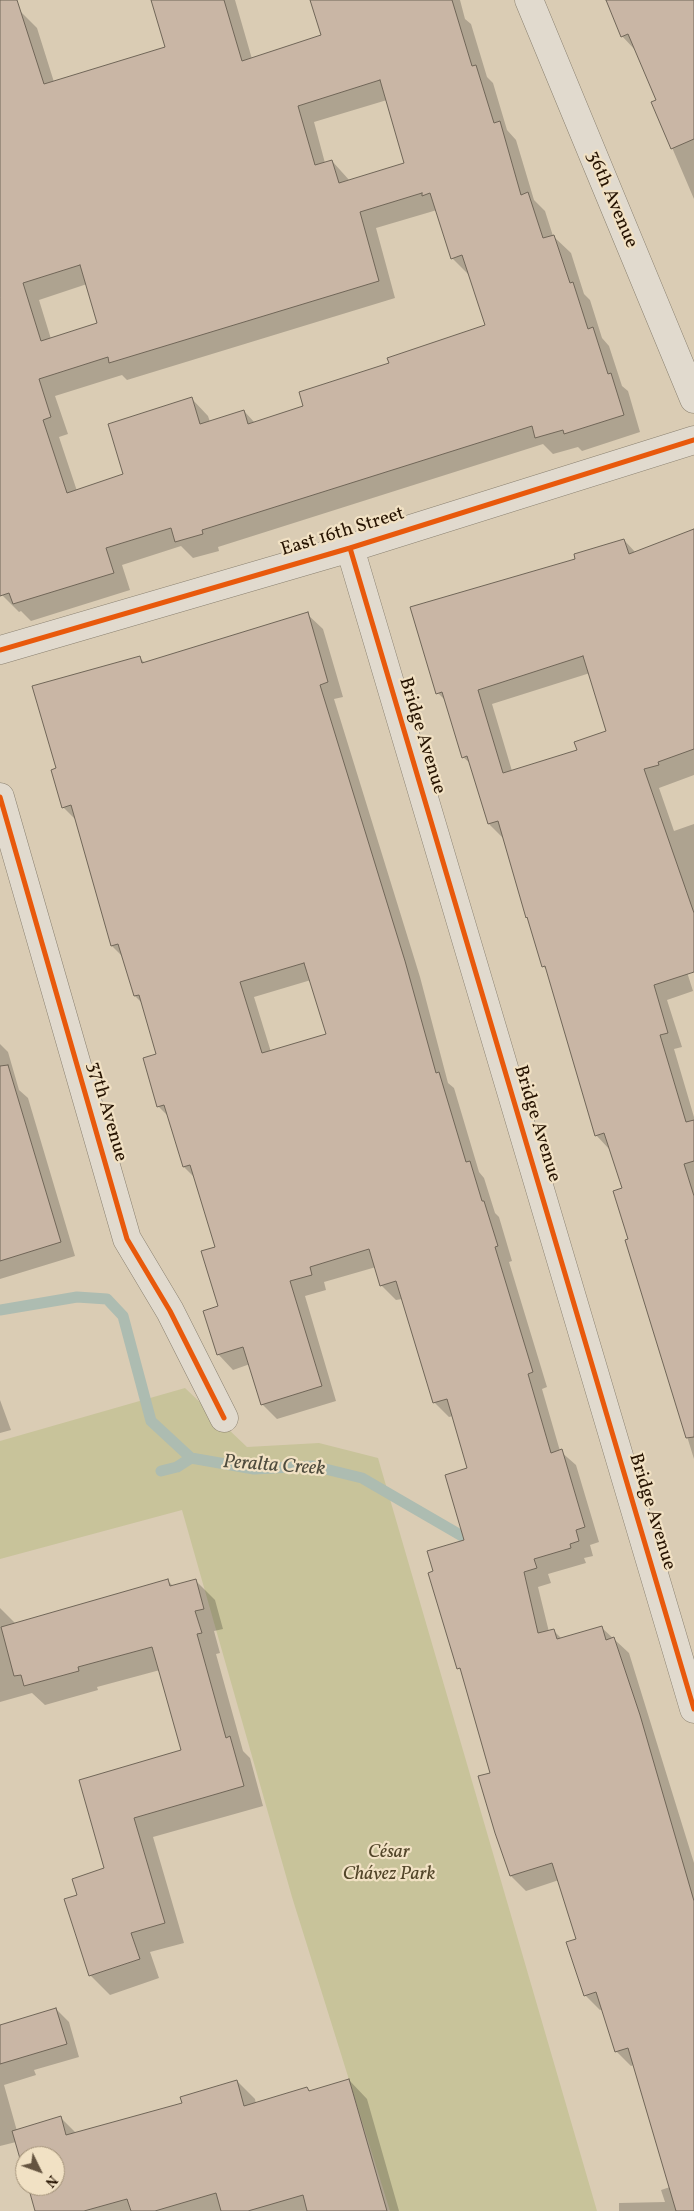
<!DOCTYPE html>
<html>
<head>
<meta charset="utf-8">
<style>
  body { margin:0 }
  #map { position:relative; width:694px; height:2211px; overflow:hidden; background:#daccb4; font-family:Vollkorn,serif }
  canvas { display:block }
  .north { position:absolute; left:15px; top:2146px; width:50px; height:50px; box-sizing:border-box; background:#f1e1c4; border:1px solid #a08f76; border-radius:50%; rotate:132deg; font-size:14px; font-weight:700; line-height:20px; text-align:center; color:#261301 }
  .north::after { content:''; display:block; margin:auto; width:18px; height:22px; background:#655440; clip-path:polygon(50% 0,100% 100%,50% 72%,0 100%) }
</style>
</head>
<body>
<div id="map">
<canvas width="694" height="2211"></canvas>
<div class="north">N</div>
</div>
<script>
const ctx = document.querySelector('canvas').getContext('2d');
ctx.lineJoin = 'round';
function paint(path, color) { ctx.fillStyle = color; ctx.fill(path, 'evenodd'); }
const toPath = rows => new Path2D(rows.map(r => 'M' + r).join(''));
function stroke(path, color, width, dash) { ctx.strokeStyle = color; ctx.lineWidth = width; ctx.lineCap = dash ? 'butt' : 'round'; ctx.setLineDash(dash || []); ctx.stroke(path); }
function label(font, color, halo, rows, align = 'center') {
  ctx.font = font + ' Vollkorn,serif'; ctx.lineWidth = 4.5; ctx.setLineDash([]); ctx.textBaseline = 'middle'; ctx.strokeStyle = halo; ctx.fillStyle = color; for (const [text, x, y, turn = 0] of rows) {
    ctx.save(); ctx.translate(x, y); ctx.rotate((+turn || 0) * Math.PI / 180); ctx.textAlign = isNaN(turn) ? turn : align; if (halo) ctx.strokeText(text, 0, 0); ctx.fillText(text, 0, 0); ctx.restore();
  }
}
paint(toPath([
  [185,1388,247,1447,319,1443,378,1458,597,2211,390,2211,292,1897,182,1510,0,1559,0,1441]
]), '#c8c39a');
paint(toPath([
  [152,0,235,0,252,59,322,36,311,0,460,0,465,19,471,24,487,77,493,83,507,130,516,140,534,200,545,211,553,236,571,253,584,294,590,300,602,338,609,346,622,386,628,391,640,432,582,451,578,447,553,454,543,444,218,547,219,551,193,558,181,546,122,565,130,590,31,621,21,611,19,612,2,595,0,589,0,17,20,11,37,28,54,82,167,48],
  [387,100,406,164,350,181,332,161,325,163,314,122],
  [437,210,452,258,469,275,486,326,390,364,305,407,255,423,244,411,210,422,208,416,192,399,125,475,77,491,59,437,68,434,55,396,122,375,127,380,395,298,376,228],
  [87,284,99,324,51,339,39,300],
  [606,0,694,0,694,199,653,103,657,101,636,51,622,36],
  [694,531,694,775,659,788,674,831,694,824,694,924,674,931,693,991,667,1000,682,1047,674,1049,694,1117,694,1459,627,1241,629,1240,623,1189,610,1150,596,1135,547,970,543,966,503,838,489,824,471,764,463,757,447,702,438,693,577,560,624,540,636,553],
  [590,673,608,732,579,751,512,771,492,704],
  [307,614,323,629,343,697,334,699,420,977,448,1083,454,1088,479,1172,484,1178,495,1213,499,1217,512,1261,509,1262,547,1387,542,1389,560,1451,576,1465,599,1542,590,1545,593,1556,584,1558,586,1563,548,1574,551,1583,538,1587,549,1632,553,1630,562,1639,602,1628,629,1653,694,1863,694,2211,619,2211,619,2203,665,2202,661,2190,670,2187,634,2065,631,2066,616,2051,603,2009,600,2010,585,1995,578,1940,559,1880,526,1891,511,1876,479,1777,492,1774,462,1671,458,1668,435,1572,466,1541,469,1468,453,1416,449,1417,434,1402,402,1299,396,1300,381,1285,376,1267,324,1282,326,1290,305,1296,336,1401,277,1419,262,1404,250,1364,233,1370,218,1354,220,1307,217,1247,195,1178,184,1167,168,1116,158,1106,158,1055,142,1003,135,996,123,957,112,946,76,820,63,807,58,769,140,658,145,663],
  [311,980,328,1035,271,1052,254,997],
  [0,1044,8,1052,19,1090,28,1098,75,1256,0,1279],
  [0,1400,11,1430,0,1433],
  [195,1580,215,1600,223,1629,214,1631,220,1653,216,1654,243,1751,250,1758,263,1806,153,1837,184,1943,150,1952,159,1978,110,1995,90,1975,79,1896,105,1869,80,1780,183,1751,160,1670,97,1687,98,1690,45,1705,32,1693,0,1702,0,1608,16,1624,168,1581,174,1587],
  [56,2009,69,2022,79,2057,34,2070,36,2075,4,2085,17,2131,61,2118,77,2134,183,2104,237,2081,255,2099,256,2104,307,2088,311,2092,349,2080,367,2099,399,2211,44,2211,29,2186,55,2186,55,2156,25,2156,25,2171,16,2142,0,2146,0,2026]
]), '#0003');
stroke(toPath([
  [0,1310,77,1297,107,1299,123,1316,151,1421,191,1458,254,1469,313,1466,362,1478,462,1536],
  [161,1471,177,1467,191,1458]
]), '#adbcb1', 11);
const building = toPath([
  [0,0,17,0,44,84,165,47,151,0,224,0,242,61,321,35,310,0,452,0,472,66,476,65,494,123,500,121,521,195,528,192,543,238,554,235,570,283,573,282,588,329,593,327,608,374,611,373,624,415,564,434,563,430,535,438,532,426,202,530,203,534,175,542,171,528,106,548,114,573,13,604,9,593,0,596,0,0],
  [380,80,404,163,339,183,332,160,315,165,298,106,380,80],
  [422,193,422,196,430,193,451,259,462,255,485,325,387,358,389,363,299,392,303,406,248,424,244,410,200,424,192,397,108,424,123,474,67,493,43,420,51,417,39,379,108,357,109,363,379,281,360,212,422,193],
  [80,265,97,323,41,341,23,283,80,265],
  [606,0,694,0,694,139,671,149,651,102,656,100,628,34,621,37,606,0],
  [694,529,694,749,658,762,659,765,644,769,694,913,694,972,654,985,668,1033,660,1035,686,1122,694,1120,694,1161,684,1164,694,1196,694,1437,686,1438,625,1240,628,1239,613,1191,622,1188,604,1133,595,1136,545,966,542,967,527,917,526,918,498,821,488,824,467,756,462,758,442,692,436,694,410,607,575,559,574,554,624,539,629,554,694,529],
  [583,656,606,731,574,742,577,750,503,773,478,690,583,656],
  [308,612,328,682,320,685,405,961,436,1073,439,1072,466,1162,470,1161,482,1201,484,1201,498,1246,495,1247,533,1372,528,1374,551,1453,562,1449,585,1527,576,1530,579,1541,570,1544,571,1548,534,1559,537,1568,524,1572,538,1633,554,1629,557,1639,602,1626,606,1640,614,1637,640,1715,694,1901,694,2211,676,2211,628,2048,615,2052,596,1992,584,1996,566,1942,576,1939,552,1863,510,1876,495,1833,478,1776,490,1773,460,1668,457,1669,428,1573,433,1571,427,1551,464,1540,445,1475,467,1468,447,1399,433,1403,396,1281,380,1286,369,1249,310,1267,312,1275,290,1281,322,1386,261,1405,243,1347,217,1355,203,1311,218,1306,201,1251,215,1247,190,1165,183,1167,164,1105,157,1107,143,1058,156,1054,139,995,134,996,118,944,111,946,71,805,62,808,51,770,56,768,32,686,140,656,142,663,308,612],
  [304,963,326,1034,262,1053,240,982,304,963],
  [8,1065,61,1242,0,1261,0,1066,8,1065],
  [168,1579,170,1586,196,1579,204,1609,195,1611,202,1633,197,1634,226,1738,230,1736,244,1786,134,1818,165,1923,131,1933,140,1959,89,1976,64,1899,77,1895,72,1879,104,1868,79,1780,181,1750,152,1647,78,1667,79,1671,24,1686,21,1675,14,1676,1,1627,168,1579],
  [56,2008,67,2044,0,2064,0,2025,56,2008],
  [349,2079,387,2211,307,2211,303,2195,248,2211,221,2211,216,2193,155,2211,131,2211,127,2199,84,2211,35,2211,28,2186,55,2186,55,2156,25,2156,25,2176,12,2131,61,2116,66,2135,182,2103,180,2097,237,2080,244,2106,307,2087,309,2091,349,2079]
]);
paint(building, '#c9b6a5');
stroke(building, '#706658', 1);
const minor = toPath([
  [529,0,694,399],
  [350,548,694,1709],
  [0,650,350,548,694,440],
  [0,797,127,1239,170,1311,224,1418]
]);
stroke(minor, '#8a8070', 29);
stroke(minor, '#e1dace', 28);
stroke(toPath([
  [350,548,694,1709],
  [0,650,350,548,694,440],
  [0,797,127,1239,170,1311,224,1418]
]), '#e8590c', 5);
label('19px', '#261301', '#f1e1c4', [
  ["36th Avenue",611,200,67],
  ["East 16th Street",343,533,-17],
  ["Bridge Avenue",421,736,73],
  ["37th Avenue",106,1112,74],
  ["Bridge Avenue",536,1124,73],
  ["Bridge Avenue",651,1512,73]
]);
label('italic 19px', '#524529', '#f1e1c4', [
  ["César",389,1854],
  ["Chávez Park",389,1876]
]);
label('italic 20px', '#4f4c3e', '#f1e1c4', [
  ["Peralta Creek",274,1467,4]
]);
</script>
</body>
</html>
